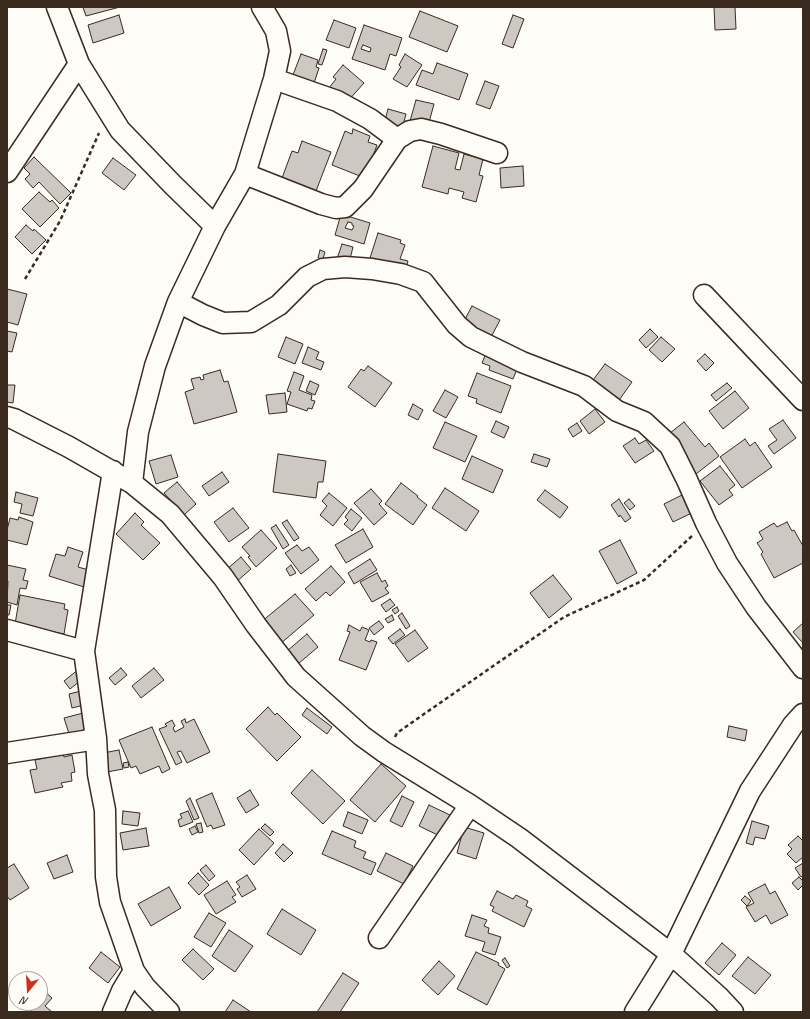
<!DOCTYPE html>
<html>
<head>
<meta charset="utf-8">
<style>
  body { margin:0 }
  #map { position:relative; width:810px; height:1019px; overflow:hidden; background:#fdfcf7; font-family:Caveat,sans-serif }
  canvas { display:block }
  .frame { position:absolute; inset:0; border:8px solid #3b2a1e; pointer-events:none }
  .north { position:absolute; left:8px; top:971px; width:40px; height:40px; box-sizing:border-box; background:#fdfcf7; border:1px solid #afa8a0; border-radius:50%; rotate:198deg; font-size:11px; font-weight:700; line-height:16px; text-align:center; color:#3b2a1e }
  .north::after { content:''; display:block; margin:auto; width:14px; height:18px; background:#c8321e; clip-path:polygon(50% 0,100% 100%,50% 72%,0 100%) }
</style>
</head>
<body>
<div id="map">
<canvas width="810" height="1019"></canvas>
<div class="frame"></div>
<div class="north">N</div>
</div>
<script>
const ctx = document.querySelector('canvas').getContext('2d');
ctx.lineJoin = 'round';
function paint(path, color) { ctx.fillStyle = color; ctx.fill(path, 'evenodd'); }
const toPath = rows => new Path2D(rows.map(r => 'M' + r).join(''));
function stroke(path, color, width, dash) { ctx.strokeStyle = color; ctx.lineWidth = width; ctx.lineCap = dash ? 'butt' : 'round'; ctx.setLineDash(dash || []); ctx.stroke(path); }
const building = toPath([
  [83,7,120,7,86,16,83,7],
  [714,7,735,7,736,29,715,30,714,7],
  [420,11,458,26,447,52,409,37,420,11],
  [119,15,124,33,93,43,88,25,119,15],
  [513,15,524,19,513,48,502,44,513,15],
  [334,20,356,28,349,48,326,40,334,20],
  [364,25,402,38,396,56,390,54,385,70,352,59,364,25],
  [363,45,371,48,370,52,361,49,363,45],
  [323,49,327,50,322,65,318,64,323,49],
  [301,54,318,60,316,67,319,68,312,89,296,84,298,77,293,75,301,54],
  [405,54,422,65,407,87,393,79,401,67,399,65,405,54],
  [437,63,468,74,459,100,416,85,422,70,433,74,437,63],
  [343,65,364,83,346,103,329,88,336,79,333,77,343,65],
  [485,81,499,86,490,109,476,104,485,81],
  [416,100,434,104,428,126,410,121,416,100],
  [388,109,406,114,401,133,383,128,388,109],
  [353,129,370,136,368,142,377,145,365,178,332,165,345,131,352,134,353,129],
  [302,141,331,152,316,191,282,178,292,151,298,153,302,141],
  [433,146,459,153,455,169,460,170,464,154,483,159,479,175,483,176,476,202,462,198,464,192,449,188,448,194,422,187,433,146],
  [34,157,71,193,60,204,39,182,33,188,25,179,30,174,24,168,34,157],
  [113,158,136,175,124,190,102,173,113,158],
  [523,166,524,186,501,188,500,168,523,166],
  [39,192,50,202,52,200,59,208,40,227,22,209,39,192],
  [341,214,370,223,364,244,335,235,341,214],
  [348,222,352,223,352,225,354,226,352,230,345,228,348,222],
  [26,225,33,231,34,229,46,240,32,254,15,237,26,225],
  [378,233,401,240,400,243,405,245,400,259,408,261,405,272,369,261,378,233],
  [342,244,353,247,349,263,337,259,342,244],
  [320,250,325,252,323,259,318,258,320,250],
  [7,289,27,294,18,325,7,322,7,289],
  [472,306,500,320,490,339,462,325,472,306],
  [650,329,658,337,646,348,639,340,650,329],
  [7,331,17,333,12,352,7,351,7,331],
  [286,337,303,344,295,364,278,357,286,337],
  [661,337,675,349,662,362,649,350,661,337],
  [308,347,319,352,316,359,324,362,321,370,302,363,308,347],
  [487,351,519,364,513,379,489,370,490,366,482,363,487,351],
  [705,354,714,363,706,371,697,361,705,354],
  [605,364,632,382,617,403,590,384,605,364],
  [368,366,392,383,375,407,348,387,361,369,364,371,368,366],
  [220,370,224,382,228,381,237,412,194,424,185,392,194,389,191,379,200,377,201,380,204,379,203,375,220,370],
  [294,372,304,376,299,390,312,395,311,400,315,401,312,409,308,408,307,411,287,404,291,392,287,391,294,372],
  [477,373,511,386,501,413,476,403,477,399,468,396,477,373],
  [310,381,319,385,315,395,306,391,310,381],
  [727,383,732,388,716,401,711,395,727,383],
  [7,385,15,385,13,403,7,402,7,385],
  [445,390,458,397,446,418,433,411,445,390],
  [735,391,749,408,723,429,709,411,735,391],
  [285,393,287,412,269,414,266,395,285,393],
  [413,404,423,410,418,420,408,415,413,404],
  [595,409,605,422,589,434,580,421,595,409],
  [783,420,796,438,774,454,768,446,777,440,769,429,783,420],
  [496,421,509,427,504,438,491,432,496,421],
  [445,422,477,436,465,462,433,448,445,422],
  [684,422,705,447,709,443,719,456,696,474,665,437,684,422],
  [577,423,582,431,573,437,568,429,577,423],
  [635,438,639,444,646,440,654,451,635,463,623,446,635,438],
  [745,439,750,446,755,442,772,467,742,488,720,457,745,439],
  [278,454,326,461,323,482,318,482,316,498,273,492,278,454],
  [534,454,550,459,547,467,531,462,534,454],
  [171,455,178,477,156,484,149,461,171,455],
  [472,456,503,470,493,493,462,479,472,456],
  [720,466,735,485,729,490,733,495,719,505,700,481,720,466],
  [222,472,229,482,209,496,202,486,222,472],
  [177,482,196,504,184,515,164,493,177,482],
  [401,483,418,496,417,497,427,505,413,525,385,504,401,483],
  [445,488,479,511,466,531,432,508,445,488],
  [371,489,382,501,379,504,387,513,374,525,354,503,371,489],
  [545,490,568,507,560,518,537,500,545,490],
  [16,492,38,498,33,516,20,513,22,504,14,502,16,492],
  [329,493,347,508,333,526,320,515,327,506,322,501,329,493],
  [686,493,696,511,673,522,664,504,686,493],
  [619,499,631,518,625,522,620,515,619,517,611,505,619,499],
  [629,499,635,506,630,510,624,503,629,499],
  [233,508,249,528,229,542,214,522,233,508],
  [351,509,362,518,352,531,344,524,348,520,345,517,351,509],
  [135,513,144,522,141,525,160,543,143,560,116,534,135,513],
  [19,517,33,522,27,545,7,540,7,530,10,518,18,520,19,517],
  [287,520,299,538,294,541,282,523,287,520],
  [787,522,792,531,794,530,803,546,803,563,774,578,761,554,763,552,757,543,763,539,759,532,774,523,777,527,787,522],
  [276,525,289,545,283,549,271,528,276,525],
  [363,529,373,547,346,563,335,545,363,529],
  [261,530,277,548,256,567,248,557,250,556,242,547,261,530],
  [620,540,637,573,617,584,599,551,620,540],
  [297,545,302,551,309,547,319,560,301,574,285,553,297,545],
  [68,547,83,552,78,567,89,570,84,587,49,576,56,554,65,556,68,547],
  [241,557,251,569,236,582,226,570,241,557],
  [370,559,377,570,354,584,348,573,370,559],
  [7,565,26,569,23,580,28,581,26,589,20,588,17,605,7,602,8,581,7,581,7,565],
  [291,565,296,573,290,576,286,569,291,565],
  [331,566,345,582,330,596,326,592,316,601,305,589,331,566],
  [377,573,382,582,385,580,388,586,385,588,389,593,372,602,360,582,377,573],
  [553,575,572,599,549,618,530,593,553,575],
  [295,594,314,615,280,644,261,622,295,594],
  [20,595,65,604,64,609,68,610,64,634,15,624,20,595],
  [390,599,395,605,386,612,381,605,390,599],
  [7,605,11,605,9,615,7,615,7,605],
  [397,607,399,611,395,614,392,610,397,607],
  [402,613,410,626,406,629,398,616,402,613],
  [392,615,394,620,388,623,385,619,392,615],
  [379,621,384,627,374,635,369,628,379,621],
  [803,623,803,642,802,642,793,632,803,623],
  [349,625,360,631,362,627,369,630,365,640,370,642,371,640,377,642,366,670,339,660,350,632,347,631,349,625],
  [400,629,405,635,393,644,388,638,400,629],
  [415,630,428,648,408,662,395,644,415,630],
  [307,634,318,647,298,664,287,651,307,634],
  [121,668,127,675,115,685,109,678,121,668],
  [154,668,164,680,141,698,132,686,154,668],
  [79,669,85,677,70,689,64,681,79,669],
  [85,690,88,704,72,708,69,694,85,690],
  [268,707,275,715,277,713,301,737,277,761,246,729,268,707],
  [307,708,332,727,327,734,302,715,307,708],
  [87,712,93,733,71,740,64,718,87,712],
  [185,719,186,723,194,719,210,752,187,763,181,751,177,752,182,762,176,765,159,729,167,726,165,724,172,720,175,726,173,728,175,732,184,727,181,721,185,719],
  [729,726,747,730,745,741,727,737,729,726],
  [152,727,170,769,162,773,159,766,140,774,136,766,131,768,119,740,152,727],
  [119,750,123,769,107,772,103,753,119,750],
  [63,754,64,757,72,755,75,772,71,773,72,781,61,783,63,787,35,793,30,770,37,769,35,760,63,754],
  [128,762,129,767,124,768,123,763,128,762],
  [381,764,406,786,375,822,350,800,381,764],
  [312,770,345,801,323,824,291,793,312,770],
  [250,790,259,805,246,813,237,798,250,790],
  [212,793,225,825,213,829,211,825,207,827,196,800,212,793],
  [402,796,414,802,402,827,390,821,402,796],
  [190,798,199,818,194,820,186,801,190,798],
  [429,805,454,817,444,838,419,826,429,805],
  [123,811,140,813,138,826,122,824,123,811],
  [188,811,193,822,180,827,178,820,182,818,180,814,188,811],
  [348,812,368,820,362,834,343,826,348,812],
  [752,821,769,826,765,839,755,837,753,845,746,843,752,821],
  [201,823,203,832,199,833,196,824,201,823],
  [265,824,274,832,270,836,261,828,265,824],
  [195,826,198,832,192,835,189,829,195,826],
  [464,827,484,833,476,859,457,853,464,827],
  [146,828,149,846,123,850,120,833,146,828],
  [259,829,274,843,254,865,239,850,259,829],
  [332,831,356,841,354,847,366,852,363,858,376,863,371,875,322,854,332,831],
  [798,836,803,841,803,857,796,863,787,854,792,849,788,845,798,836],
  [283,844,293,853,284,862,275,853,283,844],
  [386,853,413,866,404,884,377,871,386,853],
  [67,855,73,872,54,879,47,863,67,855],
  [803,863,803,876,801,877,795,868,803,863],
  [14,864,29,888,10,900,7,896,7,868,14,864],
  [206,865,215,876,209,881,200,870,206,865],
  [198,873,209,885,199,895,188,883,198,873],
  [247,875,256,889,242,897,237,889,240,887,236,882,247,875],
  [799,877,803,881,803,885,798,890,792,883,799,877],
  [227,881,236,895,232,897,236,902,216,914,204,895,227,881],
  [765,884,770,894,775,891,788,915,771,924,766,915,755,922,746,907,754,903,748,893,765,884],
  [169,887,181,908,151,926,138,904,169,887],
  [497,891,513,899,516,895,528,901,526,906,532,909,524,927,492,911,494,907,490,905,497,891],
  [745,896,751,901,747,906,741,900,745,896],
  [282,909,316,930,301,955,267,934,282,909],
  [209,913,226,923,211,947,194,937,209,913],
  [472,915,487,920,484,926,489,928,488,933,501,937,495,955,482,951,485,942,465,936,472,915],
  [229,930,253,946,235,972,212,956,229,930],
  [722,943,736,955,719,975,705,963,722,943],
  [193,949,214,969,203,980,182,960,193,949],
  [101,952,120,967,108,983,89,968,101,952],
  [476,952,499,963,498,965,505,969,487,1005,457,989,476,952],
  [748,957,771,975,755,994,732,976,748,957],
  [505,958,510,966,507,968,502,960,505,958],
  [439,961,455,976,438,995,422,980,439,961],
  [343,973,359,983,340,1012,317,1012,343,973],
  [40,987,52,998,45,1006,52,1012,33,1012,24,1004,40,1003,40,987],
  [233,1000,251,1012,225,1012,233,1000]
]);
paint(building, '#cdc8c2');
stroke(building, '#3b2a1e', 1);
const minor = toPath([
  [57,7,79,64,120,130,173,185,215,226],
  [274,79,337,101,370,119,397,139],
  [7,172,79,64],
  [245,174,321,204,336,208,345,207,363,189,397,139,410,131,421,129,441,134,497,153],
  [704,295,803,400],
  [178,302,203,315,223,323,251,322,279,305,307,277,323,269,345,267,372,269,401,274,423,282,457,325,471,337,522,362,584,386,617,411,644,422,670,446,687,480,706,523,727,563,756,607,803,668],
  [7,417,14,419,69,447,132,483,170,514,223,577,256,625,296,677,362,736,384,752,470,805,519,838,671,954,719,997,733,1012],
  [113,471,84,651,96,738,98,774,105,810,106,877,110,902,134,971,145,987,169,1012],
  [132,483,138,432,155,366,178,302,215,226,245,174,274,79,280,51,276,31,262,7],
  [7,630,84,651],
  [7,753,84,741,96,738],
  [379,938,470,805],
  [113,1012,122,991,134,971],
  [635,1012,671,954,750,791,793,725,803,714]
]);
stroke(minor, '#3b2a1e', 23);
stroke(toPath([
  [25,279,60,221,99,133],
  [395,737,397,733,424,714,564,617,644,580,692,536]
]), '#3b2a1e', 2.5, [4, 3]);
stroke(minor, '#fdfcf7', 20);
</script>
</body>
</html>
